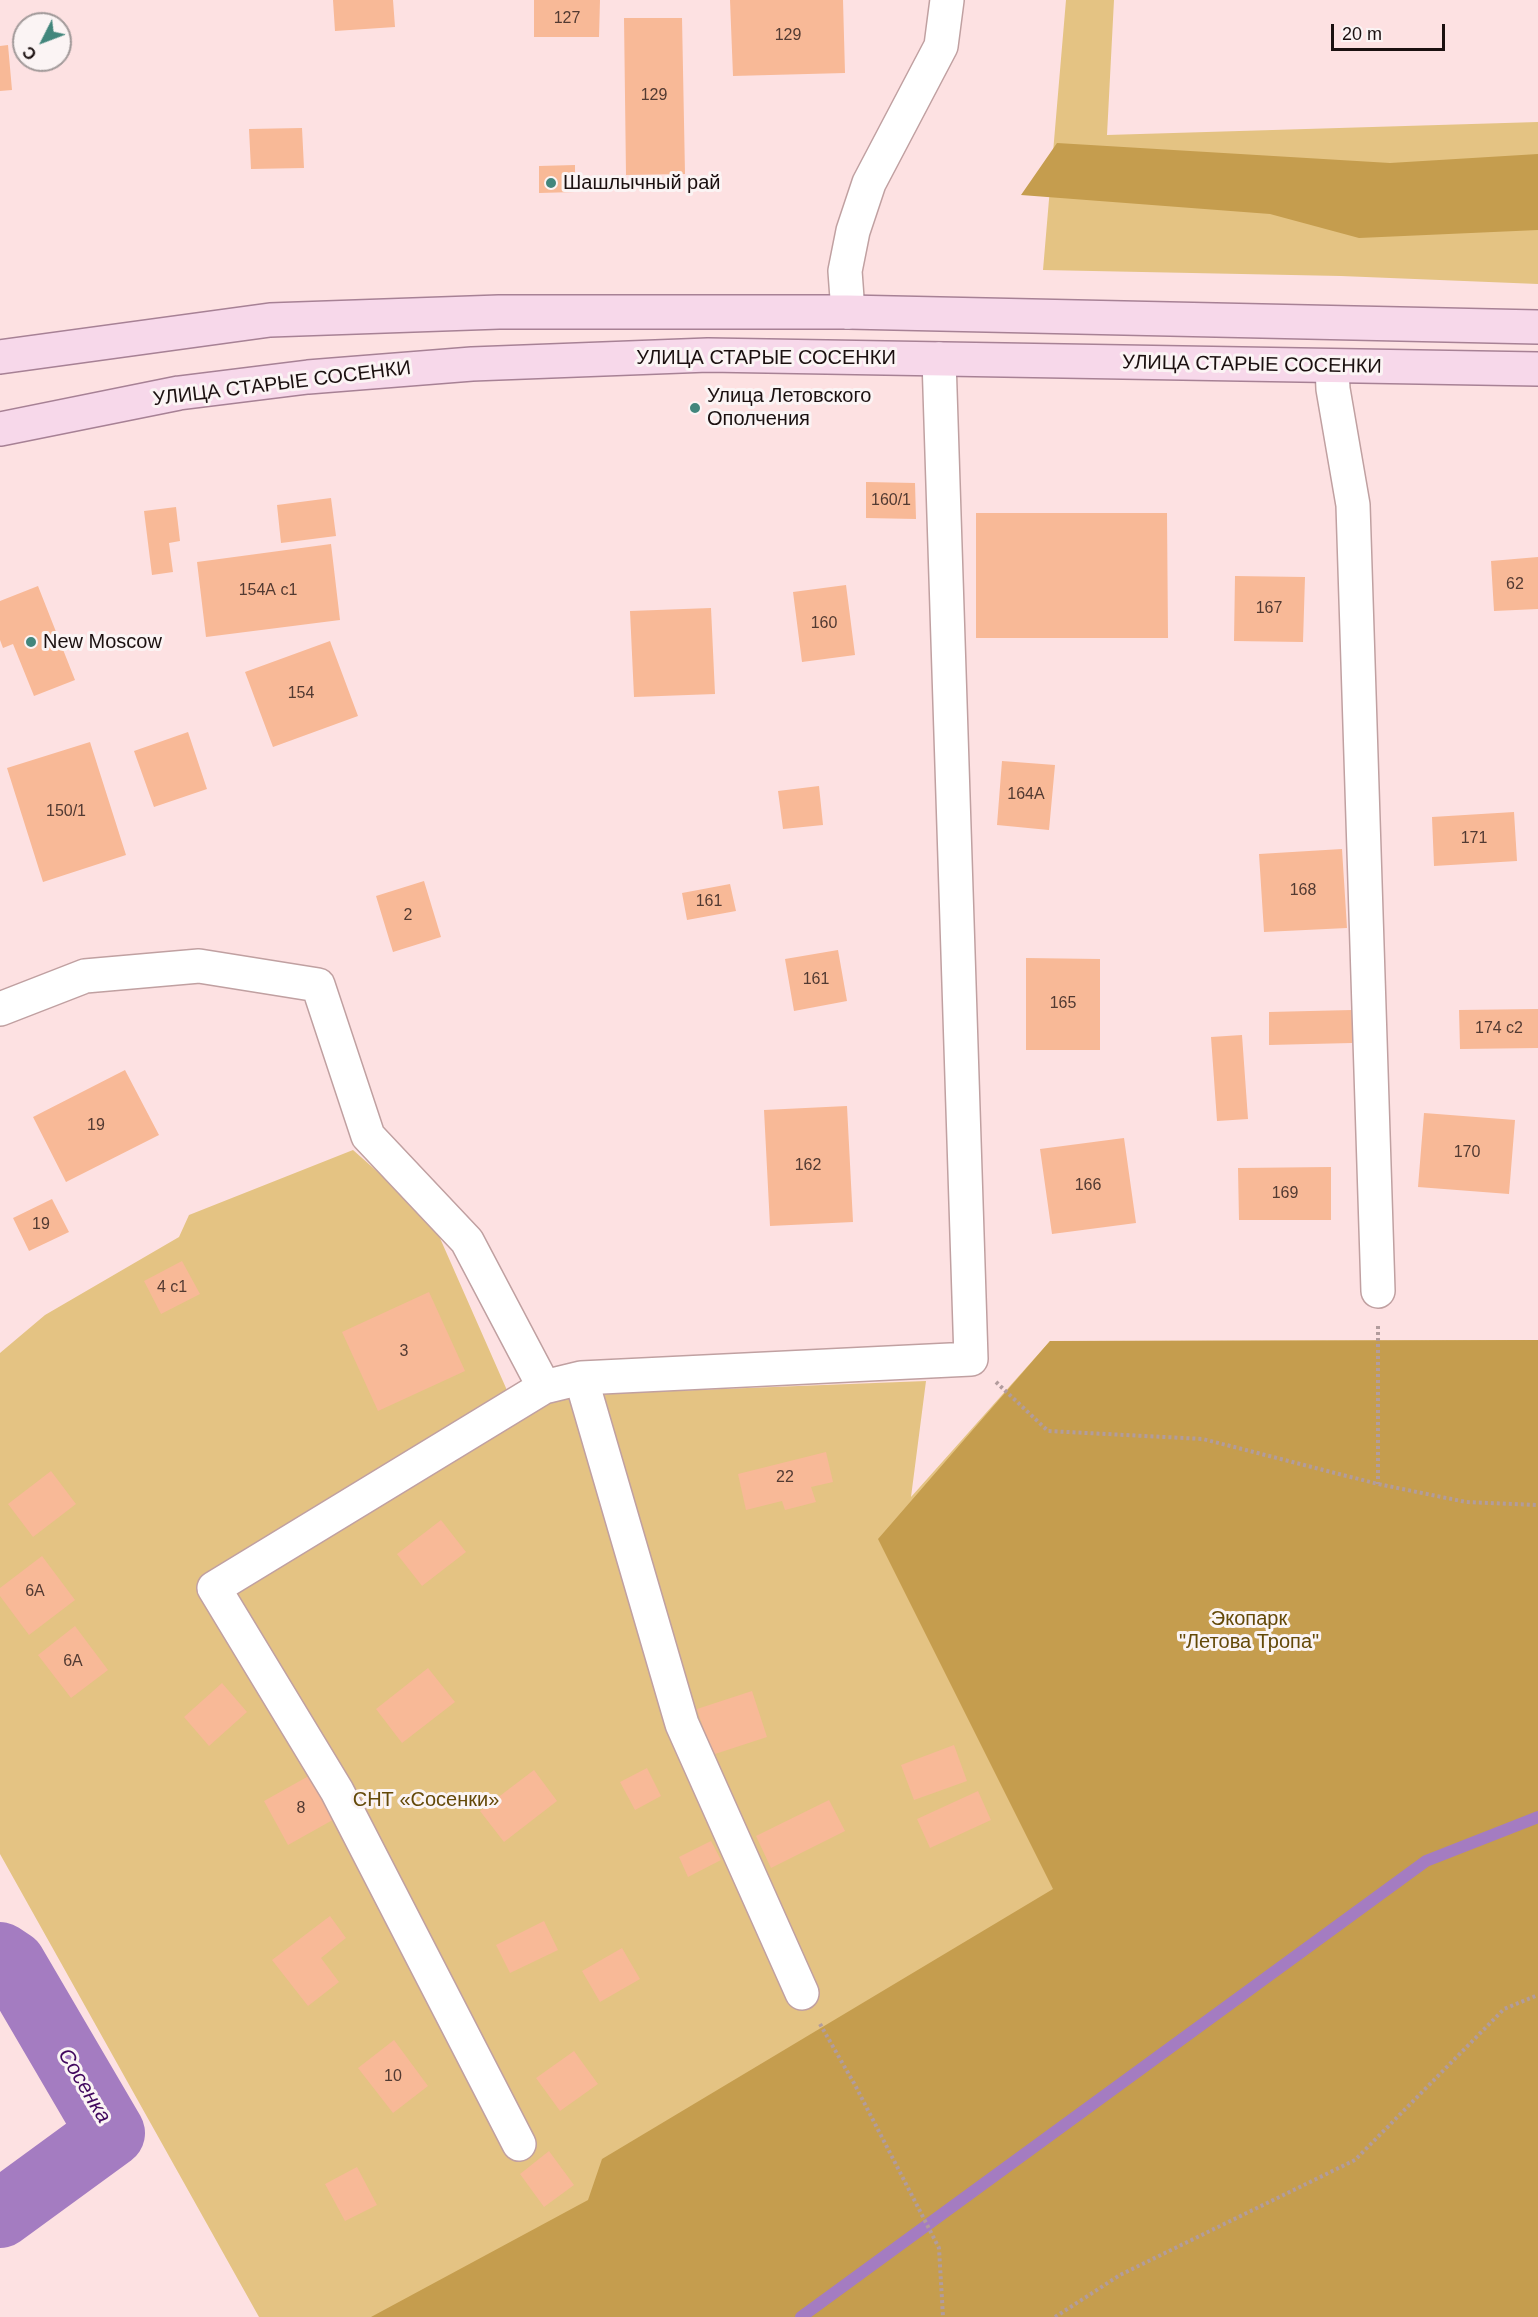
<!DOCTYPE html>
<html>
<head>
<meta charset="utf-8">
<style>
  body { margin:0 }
  #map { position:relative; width:1538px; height:2317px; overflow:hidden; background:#fde1e2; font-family:Arial,sans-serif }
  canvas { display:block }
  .north { position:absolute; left:12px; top:12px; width:60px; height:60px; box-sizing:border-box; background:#fbf4f4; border:2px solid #a19999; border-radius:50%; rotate:228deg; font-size:16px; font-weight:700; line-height:24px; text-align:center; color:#1b1010 }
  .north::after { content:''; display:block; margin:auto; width:21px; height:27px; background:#42867c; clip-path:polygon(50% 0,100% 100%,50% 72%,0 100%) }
  .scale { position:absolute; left:1331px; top:24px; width:114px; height:27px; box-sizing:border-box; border:3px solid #1b1010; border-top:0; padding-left:8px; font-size:18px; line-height:21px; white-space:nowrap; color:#1b1010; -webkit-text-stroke:4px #fbf4f4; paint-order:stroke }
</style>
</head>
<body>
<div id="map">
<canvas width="1538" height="2317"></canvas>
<div class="north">С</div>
<div class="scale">20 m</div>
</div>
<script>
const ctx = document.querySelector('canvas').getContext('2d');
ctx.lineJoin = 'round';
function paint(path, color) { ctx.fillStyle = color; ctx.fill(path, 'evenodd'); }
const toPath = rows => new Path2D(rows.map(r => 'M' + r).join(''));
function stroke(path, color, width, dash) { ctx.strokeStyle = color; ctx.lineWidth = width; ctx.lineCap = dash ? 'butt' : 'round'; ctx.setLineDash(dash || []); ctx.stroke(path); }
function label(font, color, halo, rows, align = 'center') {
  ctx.font = font + ' Arial,sans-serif'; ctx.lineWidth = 6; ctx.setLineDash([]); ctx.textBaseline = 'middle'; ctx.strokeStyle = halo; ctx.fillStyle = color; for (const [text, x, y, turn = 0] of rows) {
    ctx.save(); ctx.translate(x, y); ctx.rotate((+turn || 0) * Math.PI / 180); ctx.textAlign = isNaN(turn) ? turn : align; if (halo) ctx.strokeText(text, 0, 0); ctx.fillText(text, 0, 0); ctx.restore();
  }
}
paint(toPath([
  [1066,0,1114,0,1107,135,1538,122,1538,284,1341,276,1043,270],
  [353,1150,432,1220,517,1413,569,1395,926,1381,911,1497,1050,1341,1538,1340,1538,2317,259,2317,0,1854,0,1353,45,1315,179,1237,189,1215]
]), '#e4c383');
paint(toPath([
  [1057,143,1390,163,1538,154,1538,230,1359,238,1270,214,1021,195],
  [1538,1340,1538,2317,371,2317,588,2200,602,2159,1053,1889,878,1539,1050,1341]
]), '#c59d4e');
stroke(toPath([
  [801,2317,1426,1861,1538,1817]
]), '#a47cc1', 12);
stroke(toPath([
  [0,1956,12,1964,111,2133,0,2214]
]), '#a47cc1', 68);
paint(toPath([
  [333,0,393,0,395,27,335,31],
  [534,0,600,0,599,37,534,37],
  [730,0,843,0,845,73,733,76],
  [624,18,682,18,685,174,626,175],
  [8,45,12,90,0,91,0,46],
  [302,128,304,168,251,169,249,129],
  [575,165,575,192,539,193,539,166],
  [866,482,915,483,916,519,866,518],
  [331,498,336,536,281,543,277,505],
  [176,507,180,541,169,543,173,572,152,575,144,511],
  [976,513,1167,513,1168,638,976,638],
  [331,544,340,620,206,637,197,562],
  [1538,557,1538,609,1494,611,1491,561],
  [1235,576,1305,577,1303,642,1234,641],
  [846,585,855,655,802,662,793,592],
  [38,586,75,680,34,696,13,644,3,648,0,640,0,601],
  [711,608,715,694,634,697,630,611],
  [330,641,358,716,273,747,245,672],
  [188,732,207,789,154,807,134,751],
  [90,742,126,855,43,882,7,768],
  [1002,761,1055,765,1049,830,997,825],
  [819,786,823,825,783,829,778,791],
  [1514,812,1517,861,1434,866,1432,817],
  [1342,849,1347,928,1264,932,1259,854],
  [424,881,441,937,393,952,376,896],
  [730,884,736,911,687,920,682,893],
  [838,950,847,1001,794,1011,785,959],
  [1026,958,1100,959,1100,1050,1026,1050],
  [1538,1009,1538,1048,1460,1049,1459,1010],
  [1352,1010,1352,1043,1269,1045,1269,1012],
  [1242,1035,1248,1119,1217,1121,1211,1037],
  [125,1070,159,1135,66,1182,33,1117],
  [847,1106,853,1222,770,1226,764,1110],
  [1424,1113,1515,1120,1509,1194,1418,1187],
  [1124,1138,1136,1223,1052,1234,1040,1149],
  [1331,1167,1331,1220,1239,1220,1238,1168],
  [52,1199,69,1232,29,1251,13,1218],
  [182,1261,200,1294,161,1314,144,1281],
  [429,1292,465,1371,378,1411,342,1332],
  [826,1452,833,1482,811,1487,816,1502,785,1510,782,1501,746,1510,738,1474],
  [51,1471,76,1504,33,1537,8,1504],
  [441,1520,466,1552,422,1586,397,1554],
  [42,1556,75,1600,29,1635,0,1596,0,1588],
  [75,1626,108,1670,71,1698,38,1655],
  [428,1668,455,1702,402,1743,376,1709],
  [222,1683,247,1712,209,1746,184,1717],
  [752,1691,767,1737,712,1755,697,1709],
  [954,1745,967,1781,914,1800,901,1765],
  [647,1768,661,1796,635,1810,620,1782],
  [534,1770,557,1801,504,1842,480,1811],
  [314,1773,338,1817,288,1845,264,1801],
  [978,1791,991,1820,930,1848,917,1819],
  [829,1800,845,1831,771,1868,756,1836],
  [711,1841,721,1860,688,1877,679,1857],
  [330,1916,346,1938,321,1958,339,1982,308,2006,272,1960],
  [544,1921,558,1950,510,1973,496,1945],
  [622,1948,640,1979,600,2002,582,1971],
  [394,2040,428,2086,393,2113,358,2068],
  [574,2051,598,2084,560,2111,536,2078],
  [549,2151,574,2185,544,2207,520,2174],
  [357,2167,377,2205,345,2221,325,2184]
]), '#f8b997');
const minor = toPath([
  [848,312,845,271,853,231,869,183,941,46,947,0],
  [1332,367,1333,389,1353,505,1378,1291],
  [0,1009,85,976,199,966,318,985,368,1136,467,1241,544,1387],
  [581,1378,682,1724,802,1993],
  [519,2144,337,1791,214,1588,544,1387,581,1378,971,1359,939,359]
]);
const major = toPath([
  [0,357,270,320,499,312,848,312,1538,327],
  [0,429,179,393,308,377,472,364,708,355,1538,369]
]);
stroke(minor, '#c0a0a1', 36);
stroke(major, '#a78195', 36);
stroke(toPath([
  [1378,1326,1378,1484],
  [996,1382,1048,1431,1203,1439,1378,1484,1466,1502,1538,1505],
  [820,2024,855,2085,939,2248,943,2317],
  [1055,2317,1120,2275,1355,2160,1504,2009,1538,1995]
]), '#b29c9d', 4, [3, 3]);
stroke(minor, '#fff', 33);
stroke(major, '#f7d8ea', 33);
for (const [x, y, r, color] of [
  [551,183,6,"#42867c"],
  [695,408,6,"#42867c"],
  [31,642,6,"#42867c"]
]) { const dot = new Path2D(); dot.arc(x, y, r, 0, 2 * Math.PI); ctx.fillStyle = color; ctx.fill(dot); stroke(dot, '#fbf4f4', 2); }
label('16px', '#523a32', null, [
  ["127",567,19],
  ["129",788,36],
  ["129",654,96],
  ["160/1",891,501],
  ["62",1515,585],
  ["154А с1",268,591],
  ["167",1269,609],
  ["160",824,624],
  ["154",301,694],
  ["164А",1026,795],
  ["150/1",66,812],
  ["171",1474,839],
  ["168",1303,891],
  ["161",709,902],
  ["2",408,916],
  ["161",816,980],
  ["165",1063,1004],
  ["174 с2",1499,1029],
  ["19",96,1126],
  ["170",1467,1153],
  ["162",808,1166],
  ["166",1088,1186],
  ["169",1285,1194],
  ["19",41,1225],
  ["4 с1",172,1288],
  ["3",404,1352],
  ["22",785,1478],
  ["6А",35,1592],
  ["6А",73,1662],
  ["8",301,1809],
  ["10",393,2077]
]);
label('20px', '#1b1010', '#fbf4f4', [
  ["Шашлычный рай",563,183],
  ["Улица Летовского",707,396],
  ["Ополчения",707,419],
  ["New Moscow",43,642]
], 'left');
label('20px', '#1b1010', '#fbf4f4', [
  ["УЛИЦА СТАРЫЕ СОСЕНКИ",766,358],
  ["УЛИЦА СТАРЫЕ СОСЕНКИ",1252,365,1],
  ["УЛИЦА СТАРЫЕ СОСЕНКИ",282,384,-7]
]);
label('20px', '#644908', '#fbf4f4', [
  ["Экопарк",1249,1619],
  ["\"Летова Тропа\"",1249,1642],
  ["СНТ «Сосенки»",426,1800]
]);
label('italic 21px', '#41075e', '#fbf4f4', [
  ["Сосенка",84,2086,59]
]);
</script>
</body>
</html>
